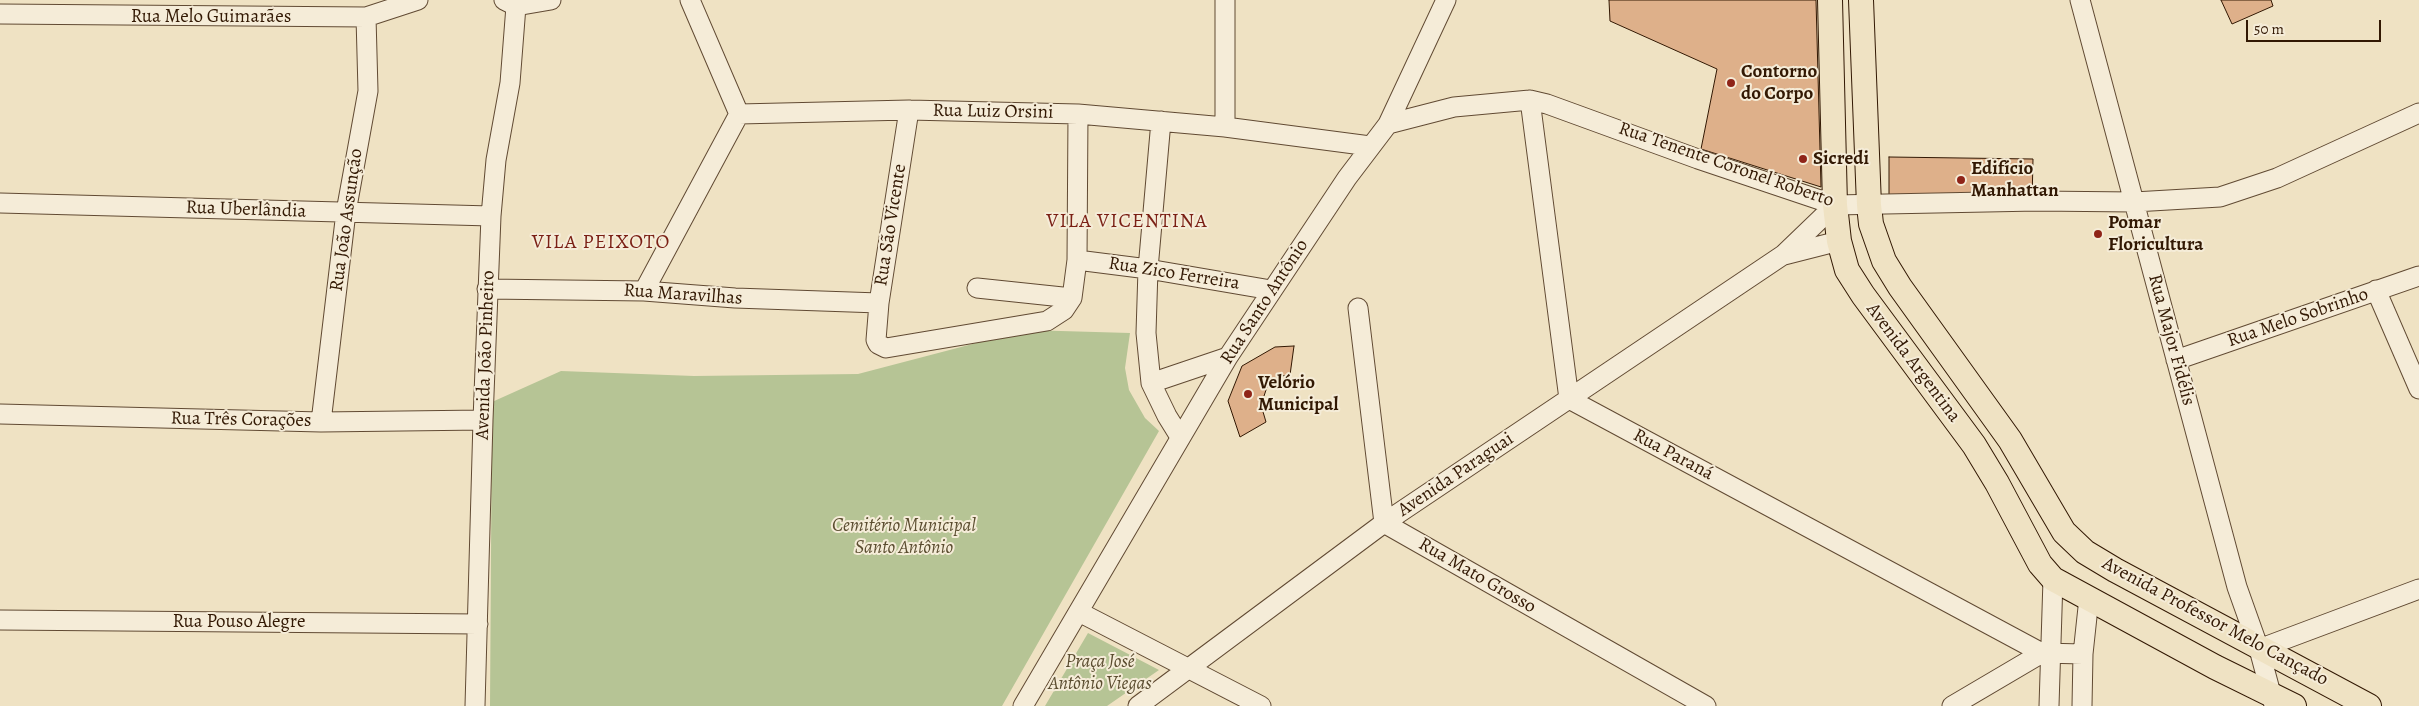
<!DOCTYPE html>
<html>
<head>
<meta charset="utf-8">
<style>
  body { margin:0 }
  #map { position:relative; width:2419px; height:706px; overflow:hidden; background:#efe2c3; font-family:Alegreya,serif }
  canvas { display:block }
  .scale { position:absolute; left:2246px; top:20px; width:135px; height:22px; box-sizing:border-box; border:2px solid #321803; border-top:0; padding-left:6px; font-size:15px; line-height:18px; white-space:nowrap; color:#321803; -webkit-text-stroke:4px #f5ecd8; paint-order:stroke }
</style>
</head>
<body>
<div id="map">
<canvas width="2419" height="706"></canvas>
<div class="scale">50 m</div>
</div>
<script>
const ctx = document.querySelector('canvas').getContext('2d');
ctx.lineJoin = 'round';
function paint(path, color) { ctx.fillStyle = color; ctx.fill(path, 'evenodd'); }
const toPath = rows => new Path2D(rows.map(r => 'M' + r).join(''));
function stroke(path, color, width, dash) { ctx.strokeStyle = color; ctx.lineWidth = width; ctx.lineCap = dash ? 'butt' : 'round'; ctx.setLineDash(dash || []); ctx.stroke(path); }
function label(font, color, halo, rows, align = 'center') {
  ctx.font = font + ' Alegreya,serif'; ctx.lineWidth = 4; ctx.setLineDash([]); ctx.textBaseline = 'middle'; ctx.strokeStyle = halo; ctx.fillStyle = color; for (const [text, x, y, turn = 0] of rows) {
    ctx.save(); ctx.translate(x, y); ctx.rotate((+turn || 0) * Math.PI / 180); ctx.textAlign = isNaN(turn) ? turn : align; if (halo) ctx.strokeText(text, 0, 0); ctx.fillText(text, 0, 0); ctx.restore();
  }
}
paint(toPath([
  [1026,330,1130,333,1125,368,1129,390,1145,418,1159,431,1002,706,490,706,492,402,561,371,694,376,858,374],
  [1088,633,1159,670,1107,706,1045,706]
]), '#b6c495');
const building = toPath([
  [1609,0,1816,0,1821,187,1701,149,1717,69,1610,21,1609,0],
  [2221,0,2271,0,2273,6,2232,24,2221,0],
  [1889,157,2033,159,2032,202,1889,201,1889,157],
  [1294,346,1290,375,1281,376,1267,387,1261,405,1266,422,1240,437,1228,401,1242,366,1275,347,1294,346]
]);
paint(building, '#deb08a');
stroke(building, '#321803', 1);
const minor = toPath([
  [504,0,516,6,551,0],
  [690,0,739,114],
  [2080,0,2237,587,2259,649,2274,705],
  [0,14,366,17,418,0],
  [1530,100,1569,399,2042,653],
  [909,110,879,303,876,340,878,344,886,348,1047,321,1064,310,1072,298,1077,260,1078,114],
  [739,114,909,110,1078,114,1225,127,1370,146],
  [1161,121,1148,269,1146,333,1151,383,1167,416,1180,437],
  [1388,124,1454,107,1530,100,1547,104,1698,159,1835,205,2037,201,2134,202,2220,197,2277,178,2419,113],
  [1225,127,1225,0],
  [0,203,491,216],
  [1784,255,1839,241],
  [1077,260,1148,269,1271,290],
  [977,288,1072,298],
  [487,289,644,291,735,298,879,303],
  [2376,290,2419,389],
  [644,291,739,114],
  [1358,308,1384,523,1706,706],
  [2176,360,2419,276],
  [1151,383,1228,357],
  [0,414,321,422,483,420],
  [321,422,346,212,368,91,366,17],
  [1079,612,1261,706],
  [0,620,478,624],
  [2259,649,2419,589],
  [475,706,483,420,491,216,496,160,510,83,516,6],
  [1023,706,1228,357,1347,178,1388,124,1446,0],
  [1138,706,1384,523,1783,255,1835,205],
  [1952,706,2042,653,2083,654],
  [2049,706,2053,579],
  [2082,706,2083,654,2089,598]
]);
const major = toPath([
  [1830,0,1835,205,1839,241,1847,270,1863,295,1974,445,1997,483,2040,564,2053,579,2215,667,2294,706],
  [1861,0,1869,205,1871,224,1884,261,1900,287,2010,440,2064,532,2085,552,2115,570,2369,706]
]);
stroke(minor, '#614a33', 21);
stroke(major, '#321803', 26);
stroke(minor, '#f5ecd8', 19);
stroke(major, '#efe2c3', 24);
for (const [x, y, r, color] of [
  [1731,83,5,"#8f2418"],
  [1803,159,5,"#8f2418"],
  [1961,180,5,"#8f2418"],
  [2098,234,5,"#8f2418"],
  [1248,394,5,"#8f2418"]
]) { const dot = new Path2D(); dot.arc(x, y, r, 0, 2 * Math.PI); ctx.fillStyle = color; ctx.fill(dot); stroke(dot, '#f5ecd8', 2); }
label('19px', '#321803', '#f5ecd8', [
  ["Rua Melo Guimarães",211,17],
  ["Rua Luiz Orsini",993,112,1],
  ["Rua Tenente Coronel Roberto",1726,165,19],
  ["Rua Uberlândia",246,210,2],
  ["Rua João Assunção",347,220,-82],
  ["Rua São Vicente",891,225,-81],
  ["Rua Zico Ferreira",1174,274,9],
  ["Rua Maravilhas",683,295,4],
  ["Rua Santo Antônio",1265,302,-57],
  ["Rua Melo Sobrinho",2298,318,-19],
  ["Rua Major Fidélis",2171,340,75],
  ["Avenida João Pinheiro",486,355,-88],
  ["Avenida Argentina",1913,363,53],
  ["Rua Três Corações",241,420,1],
  ["Rua Paraná",1673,455,28],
  ["Avenida Paraguai",1456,475,-34],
  ["Rua Mato Grosso",1477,576,30],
  ["Rua Pouso Alegre",239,622],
  ["Avenida Professor Melo Cançado",2215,622,28]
]);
label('bold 19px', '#321803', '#f5ecd8', [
  ["Contorno",1741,72],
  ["do Corpo",1741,94],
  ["Sicredi",1813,159],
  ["Edifício",1971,169],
  ["Manhattan",1971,191],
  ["Pomar",2108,223],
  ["Floricultura",2108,245],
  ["Velório",1258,383],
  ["Municipal",1258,405]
], 'left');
label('italic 19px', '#5a4c2f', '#f5ecd8', [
  ["Cemitério Municipal",904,526],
  ["Santo Antônio",904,548],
  ["Praça José",1100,662],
  ["Antônio Viegas",1100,684]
]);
ctx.letterSpacing = '1px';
label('20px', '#7a1f14', '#f5ecd8', [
  ["VILA VICENTINA",1127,222],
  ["VILA PEIXOTO",601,243]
]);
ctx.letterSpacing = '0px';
</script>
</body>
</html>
